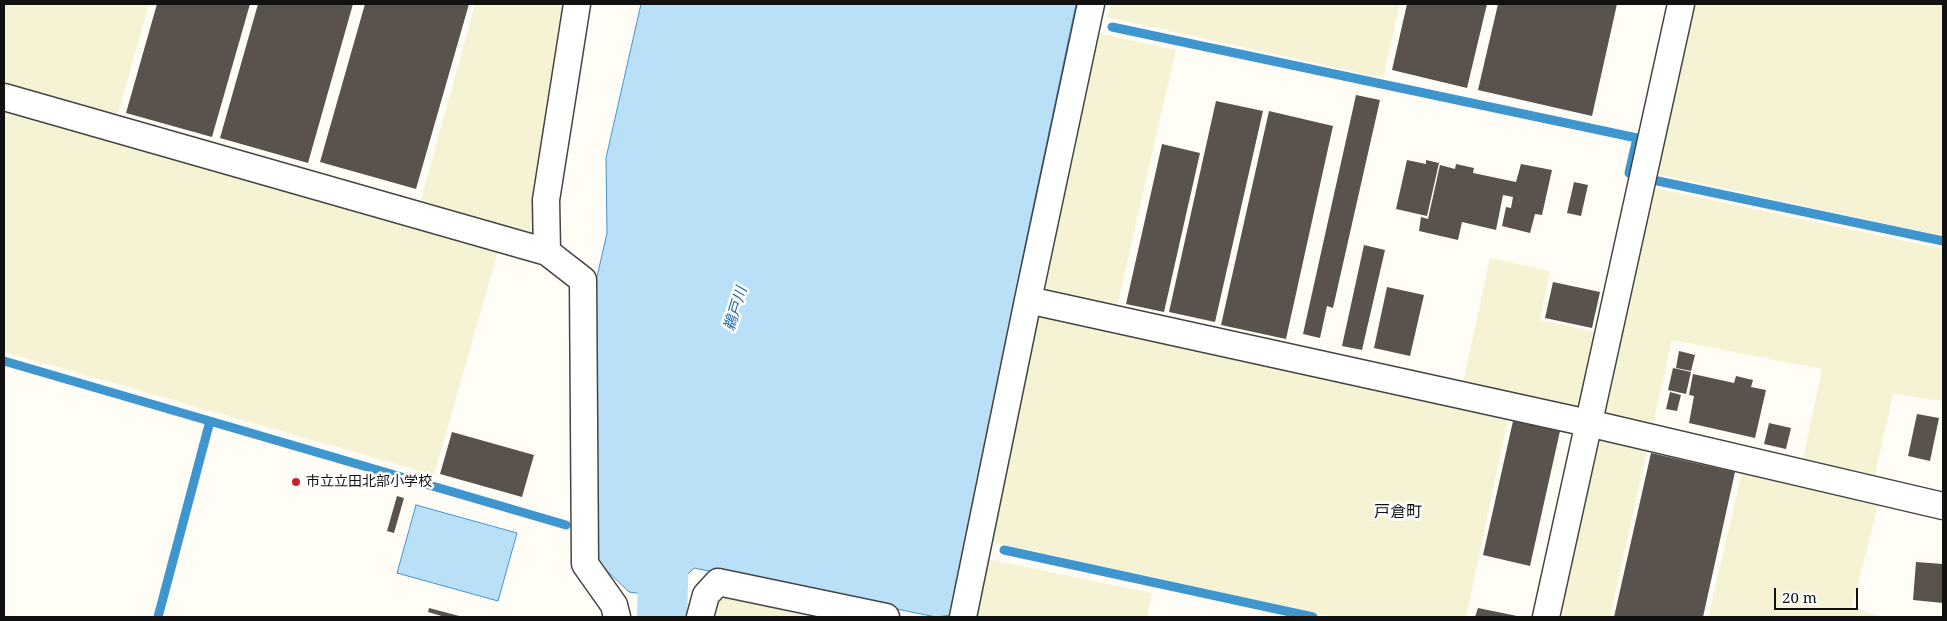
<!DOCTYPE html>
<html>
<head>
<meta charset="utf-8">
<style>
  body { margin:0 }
  #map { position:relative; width:1947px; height:621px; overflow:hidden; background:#fffdf5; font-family:"Noto Serif",serif }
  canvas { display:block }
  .frame { position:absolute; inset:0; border:5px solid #111; pointer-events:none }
  .scale { position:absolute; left:1774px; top:588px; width:84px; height:22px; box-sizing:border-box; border:2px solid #111; border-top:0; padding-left:6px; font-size:15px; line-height:18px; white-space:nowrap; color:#111; -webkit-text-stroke:4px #fff; paint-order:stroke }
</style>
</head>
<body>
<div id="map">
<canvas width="1947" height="621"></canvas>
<div class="frame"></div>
<div class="scale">20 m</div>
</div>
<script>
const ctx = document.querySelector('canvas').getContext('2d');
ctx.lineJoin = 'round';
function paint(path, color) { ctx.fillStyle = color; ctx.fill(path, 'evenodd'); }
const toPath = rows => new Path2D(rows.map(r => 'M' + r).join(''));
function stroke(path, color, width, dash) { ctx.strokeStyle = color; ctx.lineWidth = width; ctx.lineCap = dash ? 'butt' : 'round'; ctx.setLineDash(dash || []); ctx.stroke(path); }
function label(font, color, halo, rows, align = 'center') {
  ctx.font = font + ' "Noto Serif","Noto Sans JP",serif'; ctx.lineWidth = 5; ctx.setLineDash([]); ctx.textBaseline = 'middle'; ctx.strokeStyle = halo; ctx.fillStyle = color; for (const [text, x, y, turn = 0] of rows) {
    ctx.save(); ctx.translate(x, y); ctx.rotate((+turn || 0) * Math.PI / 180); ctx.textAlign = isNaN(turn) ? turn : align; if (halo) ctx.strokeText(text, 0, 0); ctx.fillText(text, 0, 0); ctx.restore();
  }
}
paint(toPath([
  [4,4,149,4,116,121,4,89],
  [475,4,567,4,535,231,523,237,419,207],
  [1111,4,1400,4,1383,78,1107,17],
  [1690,4,1943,4,1943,236,1653,173],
  [1093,32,1176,50,1116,311,1042,291],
  [4,105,499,248,434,475,4,352],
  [1650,187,1943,249,1943,401,1893,394,1875,475,1803,459,1822,369,1672,340,1652,429,1613,421,1606,406],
  [1490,258,1550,271,1540,320,1601,333,1586,403,1570,411,1462,387],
  [1044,312,1509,415,1466,617,1333,617,989,541,1033,320],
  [1611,438,1648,446,1610,617,1558,617,1595,445],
  [1743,468,1880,498,1852,607,1882,617,1708,617],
  [987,559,1152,593,1147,617,973,617],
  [734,590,855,617,709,617,716,597]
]), '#f6f3d4');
const water = toPath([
  [641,4,1076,4,1025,246,952,615,936,617,694,568,683,579,682,599,629,592,597,561,596,281,607,233,606,158,641,4],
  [416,505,517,533,498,601,397,573,416,505]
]);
paint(water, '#b9e0f7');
stroke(water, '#3f96cf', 1);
stroke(toPath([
  [1112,27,1637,138,1629,173],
  [1653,180,1943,241],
  [4,361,566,525],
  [1004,550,1313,617],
  [158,617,210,421]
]), '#3f96cf', 9);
stroke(toPath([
  [662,617,664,552,671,528]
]), '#b9e0f7', 50);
paint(toPath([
  [157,4,250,4,212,137,126,113],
  [258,4,353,4,308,163,220,138],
  [365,4,469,4,416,189,320,162],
  [1407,4,1487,4,1467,88,1392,70],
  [1498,4,1617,4,1592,116,1478,90],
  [1356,95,1380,100,1333,308,1327,306,1320,338,1303,334],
  [1216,101,1263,111,1215,322,1169,312],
  [1269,111,1333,126,1286,339,1221,325],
  [1162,144,1200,153,1164,312,1126,304],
  [1407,160,1426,164,1426,160,1439,163,1427,216,1396,209],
  [1456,164,1474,168,1473,173,1516,182,1521,164,1552,170,1542,215,1535,214,1530,233,1502,226,1506,207,1511,208,1513,197,1503,195,1496,230,1462,222,1458,240,1419,231,1421,217,1428,219,1440,165,1455,169],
  [1574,182,1588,185,1581,216,1567,213],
  [1364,245,1385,250,1362,350,1342,346],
  [1553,282,1600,292,1592,328,1545,318],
  [1387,287,1424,295,1410,356,1374,348],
  [1679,351,1695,355,1691,371,1676,368],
  [1673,368,1691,372,1686,394,1668,390],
  [1693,374,1734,383,1736,376,1753,380,1751,387,1766,390,1755,438,1689,423,1694,396,1689,395],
  [1670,392,1681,395,1677,411,1666,409],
  [1917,414,1939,418,1930,461,1908,456],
  [1513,421,1560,431,1530,566,1483,555],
  [1769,423,1791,428,1786,449,1764,444],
  [452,432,534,455,522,497,440,474],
  [1651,453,1735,472,1703,617,1614,617],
  [397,496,404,498,394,533,387,531],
  [1916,562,1943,564,1943,603,1913,600],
  [429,608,463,617,445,617,428,612],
  [1478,608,1517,616,1517,617,1475,617]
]), '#5a524d');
const street = toPath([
  [1091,4,1028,300,1588,423,1943,506],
  [4,97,547,252,583,280,585,564,614,605,617,617],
  [547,252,546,200,577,4],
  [700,617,706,595,718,582,886,617],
  [963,617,1028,300],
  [1546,617,1681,4]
]);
stroke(street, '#444', 29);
stroke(street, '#fff', 26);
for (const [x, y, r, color] of [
  [296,482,5,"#c4262e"]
]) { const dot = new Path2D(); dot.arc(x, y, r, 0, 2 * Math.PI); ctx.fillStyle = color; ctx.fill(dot); stroke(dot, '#fff', 2); }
label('14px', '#111', '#fff', [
  ["市立立田北部小学校",306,482]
], 'left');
label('italic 15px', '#1768a6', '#fff', [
  ["鵜戸川",736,309,-73]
]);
label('16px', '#111', '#fff', [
  ["戸倉町",1398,512]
]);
</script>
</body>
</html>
